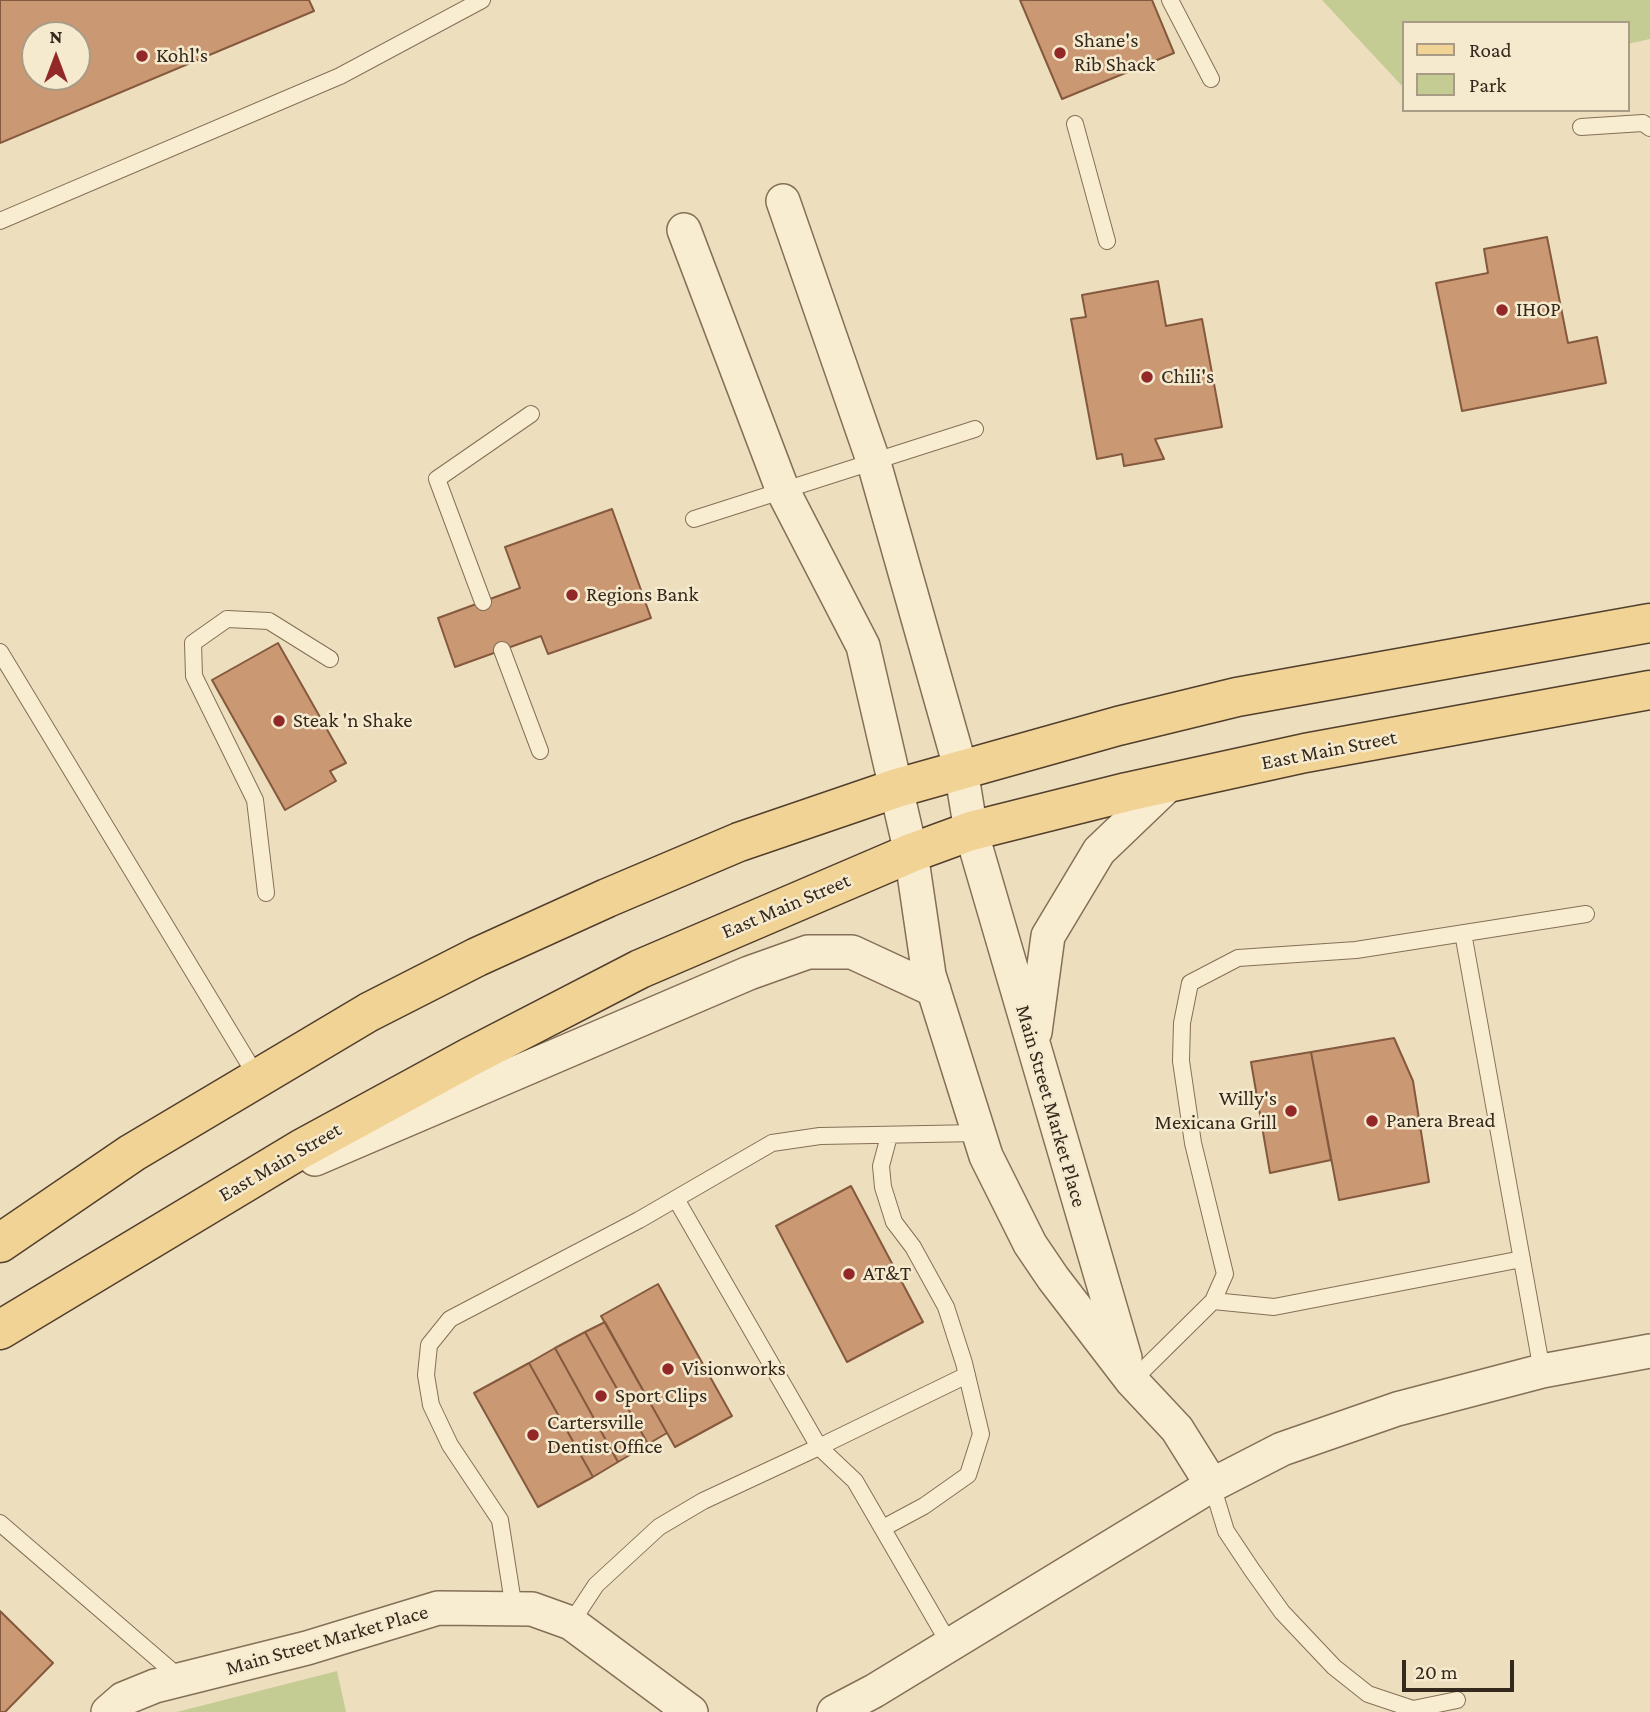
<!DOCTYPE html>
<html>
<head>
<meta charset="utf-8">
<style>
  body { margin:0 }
  #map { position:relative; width:1650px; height:1712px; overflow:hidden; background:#eddfbe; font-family:"Crimson Pro",serif }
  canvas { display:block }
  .legend { position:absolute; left:1402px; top:21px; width:228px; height:91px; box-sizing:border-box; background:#f5e9ce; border:2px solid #a89c87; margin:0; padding:9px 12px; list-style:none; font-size:21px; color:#35281c }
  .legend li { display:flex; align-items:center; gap:14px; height:35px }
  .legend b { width:35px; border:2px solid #a89c87 }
  .north { position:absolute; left:21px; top:21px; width:70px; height:70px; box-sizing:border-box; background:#f5e9ce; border:2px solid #a89c87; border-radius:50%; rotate:0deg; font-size:19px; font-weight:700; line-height:28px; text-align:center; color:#35281c }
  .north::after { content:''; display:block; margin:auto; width:24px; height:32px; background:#932829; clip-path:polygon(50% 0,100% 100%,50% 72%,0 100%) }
  .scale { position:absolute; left:1402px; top:1660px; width:112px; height:32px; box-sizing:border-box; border:4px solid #35281c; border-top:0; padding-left:9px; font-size:21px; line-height:24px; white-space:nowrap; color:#35281c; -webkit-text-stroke:5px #f5e9ce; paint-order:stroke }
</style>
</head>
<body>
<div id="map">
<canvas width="1650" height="1712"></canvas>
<ul class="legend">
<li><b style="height:9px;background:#f1d495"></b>Road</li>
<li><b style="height:19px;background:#c4cb93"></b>Park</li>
</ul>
<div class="north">N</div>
<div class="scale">20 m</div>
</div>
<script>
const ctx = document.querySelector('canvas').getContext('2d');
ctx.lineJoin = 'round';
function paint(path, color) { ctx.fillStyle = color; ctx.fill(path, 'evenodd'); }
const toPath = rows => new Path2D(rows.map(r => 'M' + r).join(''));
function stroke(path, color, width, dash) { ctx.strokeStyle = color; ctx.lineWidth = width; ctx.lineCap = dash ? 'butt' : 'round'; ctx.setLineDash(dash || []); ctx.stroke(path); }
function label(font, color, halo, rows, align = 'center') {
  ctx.font = font + ' "Crimson Pro",serif'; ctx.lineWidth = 5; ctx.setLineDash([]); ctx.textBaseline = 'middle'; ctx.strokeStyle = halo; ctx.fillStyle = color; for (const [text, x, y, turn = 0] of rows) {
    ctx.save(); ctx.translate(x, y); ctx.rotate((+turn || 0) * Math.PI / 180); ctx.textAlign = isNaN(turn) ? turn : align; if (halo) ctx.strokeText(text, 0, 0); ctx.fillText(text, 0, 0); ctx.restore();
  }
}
paint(toPath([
  [1322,0,1650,0,1650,39,1627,44,1627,23,1403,23,1403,87],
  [337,1671,346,1712,177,1712]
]), '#c4cb93');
const building = toPath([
  [0,0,309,0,314,11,0,143,0,0],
  [35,35,77,35,77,77,35,77,35,35],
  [1020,0,1152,0,1174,53,1062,99,1020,0],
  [1547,237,1568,343,1597,337,1606,383,1462,411,1436,283,1488,273,1484,249,1547,237],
  [1158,281,1166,326,1202,319,1222,427,1155,439,1164,459,1124,466,1122,454,1097,459,1071,319,1086,317,1082,295,1158,281],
  [612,509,651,618,548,654,541,636,455,667,438,618,520,588,505,547,612,509],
  [278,643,346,763,330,771,336,781,285,810,212,680,278,643],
  [1394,1038,1413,1081,1429,1182,1339,1200,1311,1052,1394,1038],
  [1311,1052,1331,1160,1270,1173,1251,1062,1311,1052],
  [851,1186,923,1322,847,1362,776,1226,851,1186],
  [658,1284,732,1416,675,1447,601,1316,658,1284],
  [605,1322,667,1433,648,1444,585,1332,605,1322],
  [585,1332,648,1444,618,1462,555,1348,585,1332],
  [555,1348,618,1462,593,1477,529,1363,555,1348],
  [529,1363,593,1477,538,1507,474,1393,529,1363],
  [0,1611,53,1663,5,1712,0,1712,0,1611]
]);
paint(building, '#cb9874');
stroke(building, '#84593d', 2);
const lane = toPath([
  [1170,0,1211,79],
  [1075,124,1107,241],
  [1581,127,1643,123,1650,128],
  [0,221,340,76,482,0],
  [694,519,975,429],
  [483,602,437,479,531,414],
  [502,650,540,751],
  [0,652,257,1077],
  [266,893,255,800,194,676,193,643,227,619,269,621,330,659],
  [1463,933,1542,1371],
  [676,1199,819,1447,967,1375],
  [1213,1301,1274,1307,1522,1259],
  [1132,1381,1213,1301,1225,1274,1193,1143,1181,1061,1182,1023,1190,983,1238,958,1356,950,1586,914],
  [1212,1485,1226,1531,1252,1570,1282,1612,1334,1667,1368,1694,1413,1709,1457,1700],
  [0,1523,180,1678],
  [883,1528,924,1506,968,1475,981,1434,964,1363,946,1307,913,1247,894,1222,883,1187,881,1166,889,1136],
  [514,1609,500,1520,450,1445,431,1405,426,1375,429,1345,450,1319,639,1220,772,1143,820,1136,979,1133],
  [571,1623,596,1585,659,1527,703,1501,819,1447,855,1481,950,1645]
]);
const street = toPath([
  [783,201,874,463,961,770,971,831,1125,1358],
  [684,230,783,491,863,646,911,853,929,975,986,1156,1030,1244,1053,1278,1132,1381,1177,1429,1212,1485,874,1691,834,1712],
  [1035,1032,1048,936,1099,851,1170,783],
  [315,1159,749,973,808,952,852,952,934,990],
  [1212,1485,1282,1449,1397,1409,1542,1371,1650,1351],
  [108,1712,123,1699,155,1686,307,1648,438,1608,532,1609,571,1623,691,1712]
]);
const primary = toPath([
  [0,1243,132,1153,369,1012,477,957,607,898,739,842,897,788,1118,726,1237,697,1650,623],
  [0,1330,301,1149,470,1057,640,969,911,853,971,831,1127,792,1305,753,1650,690]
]);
stroke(lane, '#856f57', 18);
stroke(street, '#856f57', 36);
stroke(primary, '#523e2c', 41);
stroke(lane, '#f8ecd1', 16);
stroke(street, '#f8ecd1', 33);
stroke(primary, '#f1d495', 38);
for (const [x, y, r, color] of [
  [1060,53,7,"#932829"],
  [142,56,7,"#932829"],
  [1502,310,7,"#932829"],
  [1147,377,7,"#932829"],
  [572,595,7,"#932829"],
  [279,721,7,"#932829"],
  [1291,1111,7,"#932829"],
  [1372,1121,7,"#932829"],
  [849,1274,7,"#932829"],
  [668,1369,7,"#932829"],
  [601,1396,7,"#932829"],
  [533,1435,7,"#932829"]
]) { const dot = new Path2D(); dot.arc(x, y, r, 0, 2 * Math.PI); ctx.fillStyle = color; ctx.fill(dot); stroke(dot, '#f5e9ce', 2.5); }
label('21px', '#35281c', '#f5e9ce', [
  ["Shane's",1074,41],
  ["Rib Shack",1074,65],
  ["Kohl's",156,56],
  ["IHOP",1516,310],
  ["Chili's",1161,377],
  ["Regions Bank",586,595],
  ["Steak 'n Shake",293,721],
  ["Willy's",1277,1099,"right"],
  ["Mexicana Grill",1277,1123,"right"],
  ["Panera Bread",1386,1121],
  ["AT&T",863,1274],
  ["Visionworks",682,1369],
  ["Sport Clips",615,1396],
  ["Cartersville",547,1423],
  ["Dentist Office",547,1447]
], 'left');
label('21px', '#35281c', '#f5e9ce', [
  ["East Main Street",1329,750,-11],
  ["East Main Street",786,906,-23],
  ["Main Street Market Place",1051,1106,74],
  ["East Main Street",280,1162,-30],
  ["Main Street Market Place",327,1640,-16]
]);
</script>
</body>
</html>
